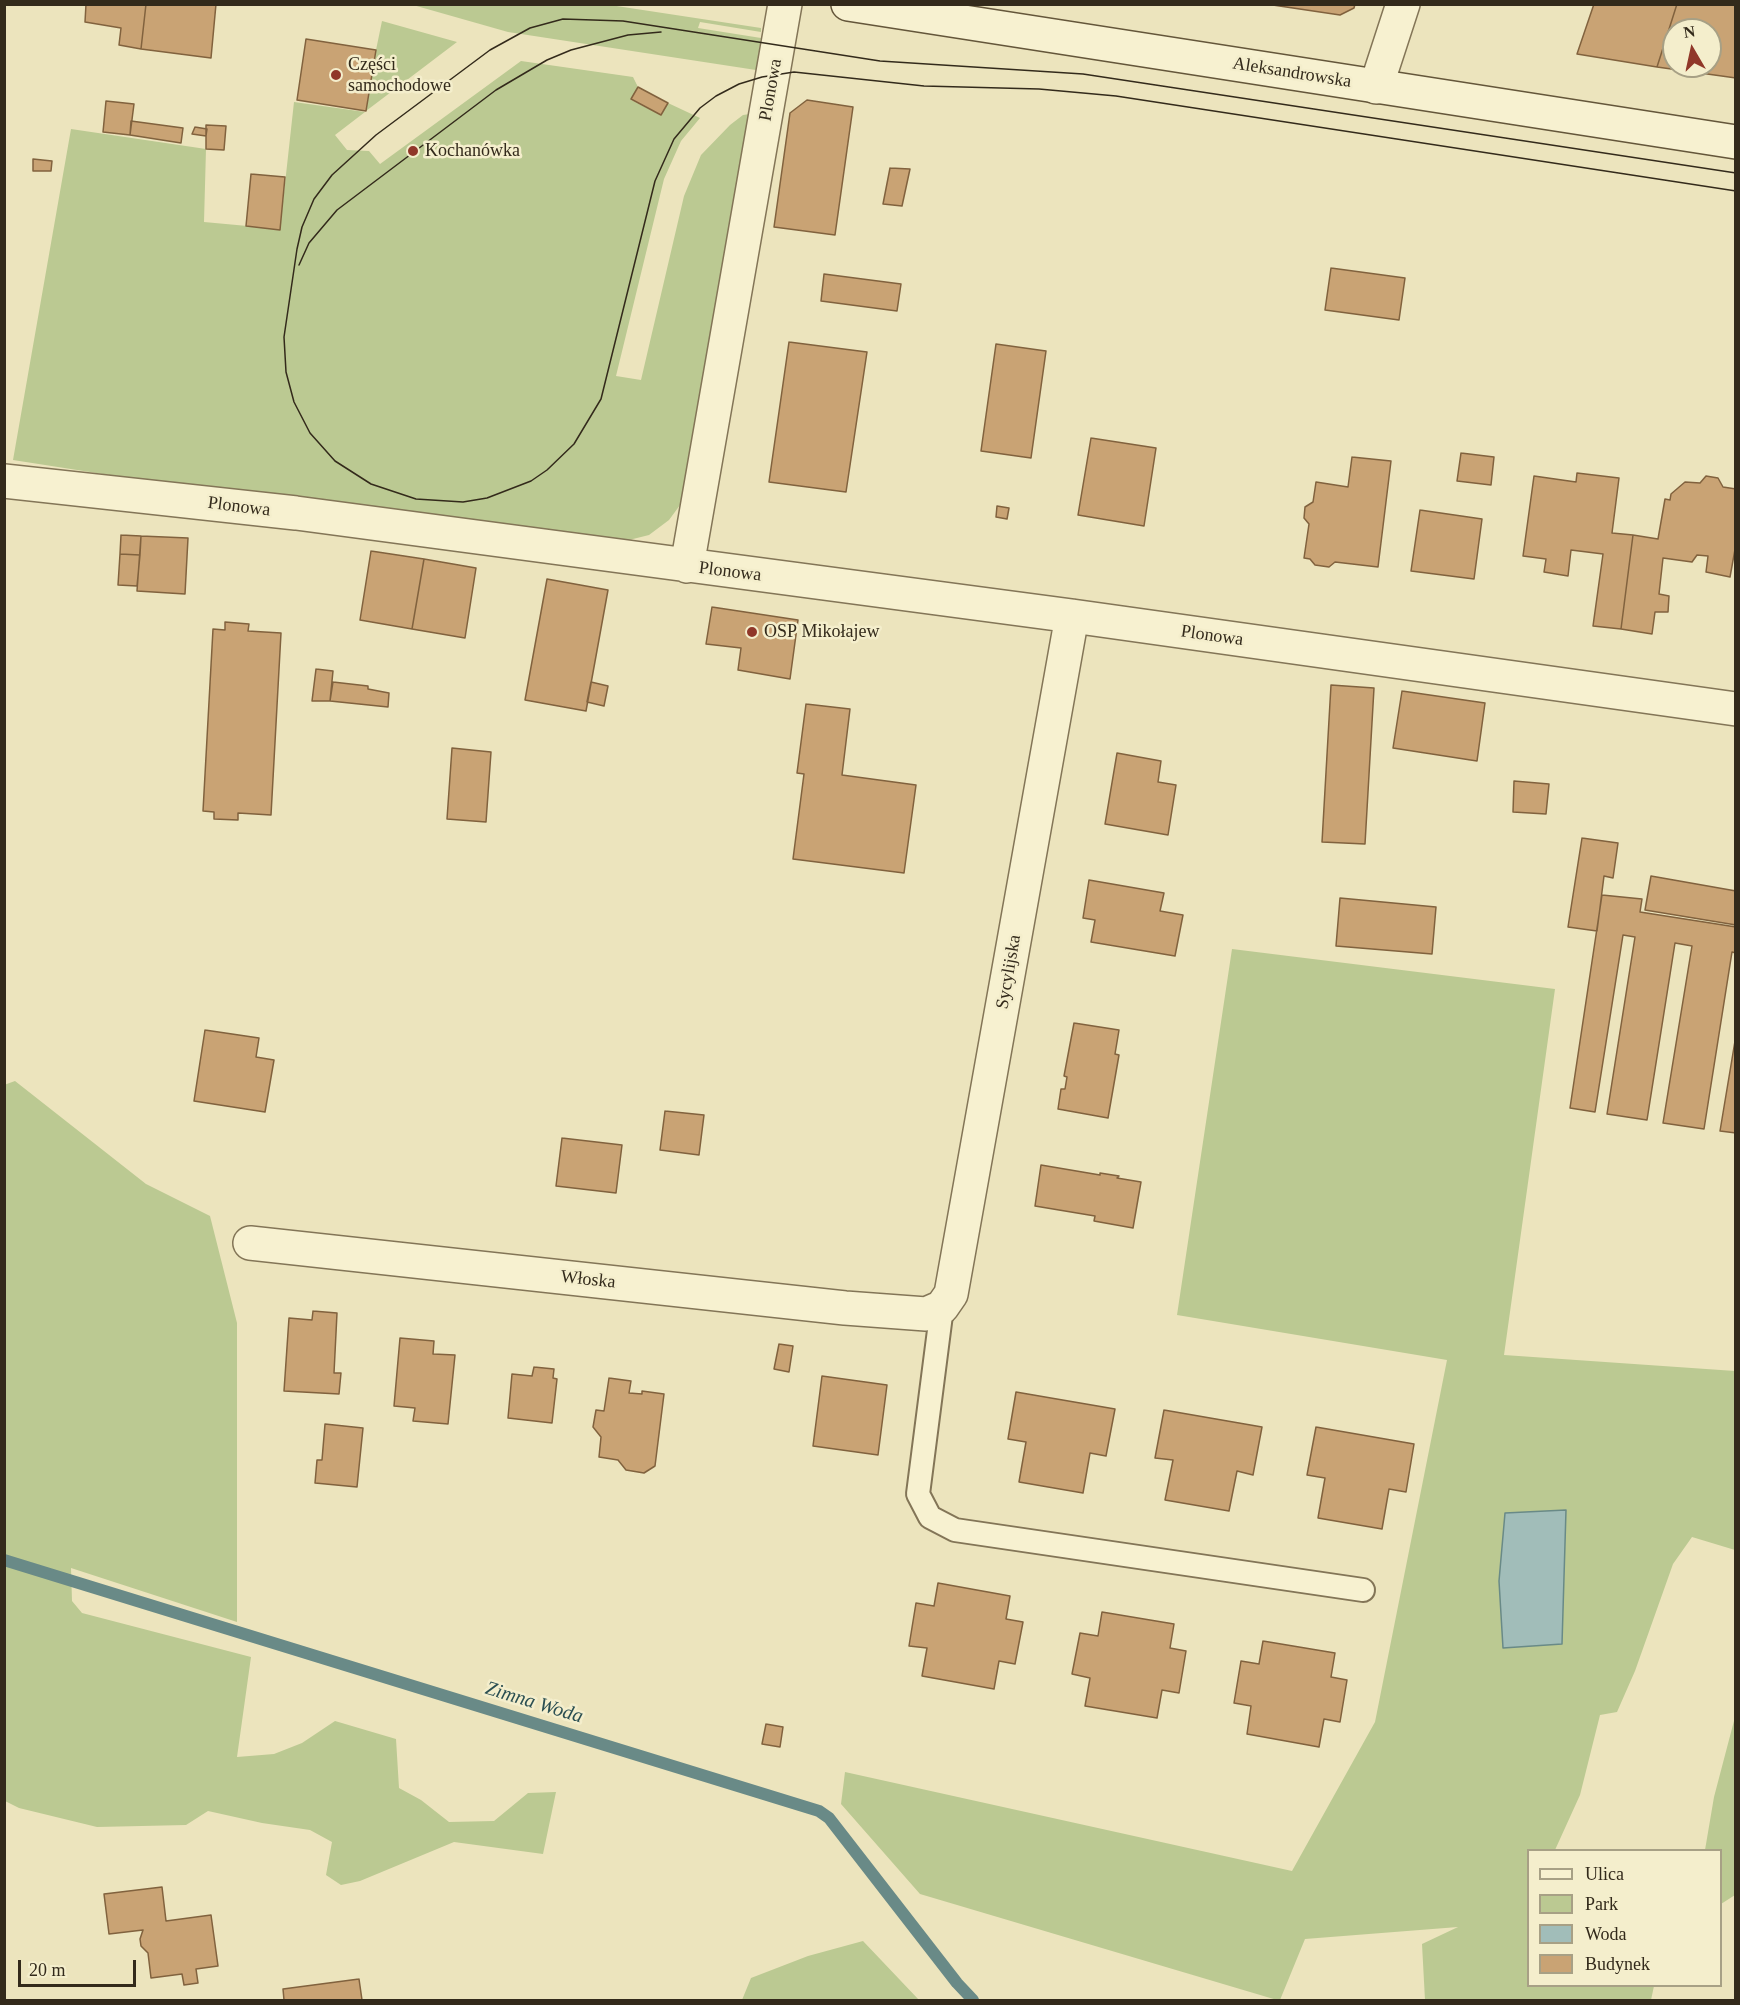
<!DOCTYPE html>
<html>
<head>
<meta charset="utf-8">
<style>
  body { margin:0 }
  #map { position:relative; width:1740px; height:2005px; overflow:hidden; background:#ece4bd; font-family:Georgia,serif }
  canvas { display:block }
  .frame { position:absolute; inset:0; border:6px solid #332a1b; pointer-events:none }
  .legend { position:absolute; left:1527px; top:1849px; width:195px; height:138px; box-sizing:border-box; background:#f4eecc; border:2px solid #a7a085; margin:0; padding:8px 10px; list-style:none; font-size:18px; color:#332a1b }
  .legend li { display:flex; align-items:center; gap:12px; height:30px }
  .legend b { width:30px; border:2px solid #a7a085 }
  .north { position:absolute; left:1662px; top:18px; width:60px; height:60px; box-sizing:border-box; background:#f4eecc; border:2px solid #a7a085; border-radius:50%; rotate:351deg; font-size:16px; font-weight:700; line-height:24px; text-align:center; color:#332a1b }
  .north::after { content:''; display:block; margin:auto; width:21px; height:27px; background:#903729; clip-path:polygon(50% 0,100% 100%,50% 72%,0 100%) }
  .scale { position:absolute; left:18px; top:1960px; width:118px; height:27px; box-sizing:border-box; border:3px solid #332a1b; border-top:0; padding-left:8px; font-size:18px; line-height:21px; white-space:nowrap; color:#332a1b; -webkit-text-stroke:4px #f4eecc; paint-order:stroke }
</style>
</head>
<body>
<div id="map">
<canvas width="1740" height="2005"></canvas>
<div class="frame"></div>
<ul class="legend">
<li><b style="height:8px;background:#f7f1d0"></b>Ulica</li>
<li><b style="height:16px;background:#bbc992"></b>Park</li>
<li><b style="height:16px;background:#a1bdb9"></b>Woda</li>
<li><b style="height:16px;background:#c9a374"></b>Budynek</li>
</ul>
<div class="north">N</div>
<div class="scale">20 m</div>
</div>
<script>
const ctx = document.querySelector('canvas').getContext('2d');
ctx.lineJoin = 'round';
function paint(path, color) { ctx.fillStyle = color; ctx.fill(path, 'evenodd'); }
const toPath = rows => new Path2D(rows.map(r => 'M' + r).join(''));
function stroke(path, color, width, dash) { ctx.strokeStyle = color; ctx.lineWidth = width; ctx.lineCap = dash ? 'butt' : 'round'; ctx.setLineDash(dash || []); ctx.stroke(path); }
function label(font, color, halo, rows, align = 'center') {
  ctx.font = font + ' Georgia,serif'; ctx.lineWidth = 5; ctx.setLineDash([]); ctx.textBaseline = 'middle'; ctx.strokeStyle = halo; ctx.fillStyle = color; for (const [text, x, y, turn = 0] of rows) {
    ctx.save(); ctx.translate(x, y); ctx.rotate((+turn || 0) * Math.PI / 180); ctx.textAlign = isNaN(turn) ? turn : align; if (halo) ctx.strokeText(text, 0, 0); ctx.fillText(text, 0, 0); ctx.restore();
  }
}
paint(toPath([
  [413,5,610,5,761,28,761,32,700,22,698,28,761,38,756,70,508,32],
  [382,21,457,42,366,111,376,50],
  [521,61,633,77,638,87,631,100,661,115,668,103,700,118,681,141,664,179,616,376,641,380,684,196,701,155,730,125,743,115,750,114,683,501,669,520,649,535,621,542,244,496,13,460,71,129,206,149,204,222,280,229,294,102,365,112,335,135,347,150,369,151,380,164],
  [1232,949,1555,989,1504,1355,1735,1371,1735,1550,1692,1537,1673,1564,1635,1671,1617,1712,1600,1715,1580,1795,1555,1850,1528,1850,1528,1986,1654,1986,1651,2000,1425,2000,1422,1944,1458,1927,1305,1939,1280,2000,1277,2000,920,1894,841,1804,845,1772,1292,1871,1375,1722,1447,1360,1177,1315],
  [15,1081,146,1184,210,1216,237,1323,237,1622,71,1568,72,1601,82,1613,251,1657,237,1757,274,1754,302,1743,335,1721,396,1739,399,1788,421,1800,449,1822,494,1821,528,1793,556,1792,543,1854,454,1842,360,1881,341,1885,326,1875,332,1842,310,1830,262,1823,208,1811,186,1825,97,1827,19,1808,5,1801,4,1085],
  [1735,1717,1735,1895,1721,1904,1720,1850,1705,1850,1714,1797],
  [863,1941,919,2000,742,2000,751,1978,808,1956]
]), '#bbc992');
const water = toPath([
  [1566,1510,1562,1644,1503,1648,1499,1581,1505,1513,1566,1510]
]);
paint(water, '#a1bdb9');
stroke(water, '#698a87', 1.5);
stroke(toPath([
  [4,1560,819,1811,829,1818,957,1983,973,2000]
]), '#698a87', 12);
const building = toPath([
  [86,4,146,4,141,49,119,45,121,28,85,22,86,4],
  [146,4,216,4,211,58,141,49,146,4],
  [1266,4,1355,4,1354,8,1340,15,1266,4],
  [1594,4,1677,4,1657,67,1577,54,1594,4],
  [1677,4,1736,4,1736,78,1657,67,1677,4],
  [1674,30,1710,30,1710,66,1674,66,1674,30],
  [306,39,376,50,366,111,297,100,306,39],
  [638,87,668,103,661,115,631,99,638,87],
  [807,100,853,107,835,235,774,227,790,113,807,100],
  [106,101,134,104,130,135,103,132,106,101],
  [131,121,183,128,181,143,130,135,131,121],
  [206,125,226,126,224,150,206,149,206,125],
  [195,127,207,129,206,136,192,134,195,127],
  [33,159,52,161,51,171,33,171,33,159],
  [890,168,910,169,902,206,883,204,890,168],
  [251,174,285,177,280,230,246,226,251,174],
  [1331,268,1405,278,1399,320,1325,310,1331,268],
  [824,274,901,284,897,311,821,301,824,274],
  [789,342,867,352,846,492,769,482,789,342],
  [996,344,1046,351,1031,458,981,451,996,344],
  [1091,438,1156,448,1144,526,1078,515,1091,438],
  [1461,453,1494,457,1491,485,1457,481,1461,453],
  [1352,457,1391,461,1378,567,1335,562,1329,567,1315,565,1310,559,1304,558,1309,524,1304,518,1305,507,1313,502,1316,482,1348,487,1352,457],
  [1577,473,1619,478,1612,533,1633,535,1621,629,1593,626,1603,554,1571,550,1568,576,1544,572,1546,559,1523,556,1534,476,1576,482,1577,473],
  [1706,476,1718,478,1723,487,1736,489,1736,544,1730,577,1706,572,1708,556,1697,555,1692,562,1663,558,1659,594,1669,596,1668,612,1655,612,1652,634,1621,629,1633,535,1658,539,1665,499,1670,500,1671,494,1685,482,1700,483,1706,476],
  [997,506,1009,508,1007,519,996,517,997,506],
  [1420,510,1482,519,1474,579,1411,571,1420,510],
  [121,535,141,536,140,555,120,554,121,535],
  [141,536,188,538,185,594,137,591,141,536],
  [371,551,424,559,412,629,360,620,371,551],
  [120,554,140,555,137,586,118,585,120,554],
  [424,559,476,568,465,638,412,629,424,559],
  [547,579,608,590,586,711,525,700,547,579],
  [712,607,798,620,790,679,738,670,741,648,706,644,712,607],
  [225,622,249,624,248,631,281,633,271,815,238,813,238,820,214,819,214,812,203,811,213,629,225,630,225,622],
  [316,669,333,671,330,701,312,701,316,669],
  [333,682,368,686,368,689,389,693,388,707,330,701,333,682],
  [591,682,608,686,604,706,587,702,591,682],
  [1331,685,1374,688,1365,844,1322,842,1331,685],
  [1402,691,1485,703,1477,761,1393,748,1402,691],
  [806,704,850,709,842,775,916,785,904,873,793,859,804,774,797,773,806,704],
  [452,748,491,752,486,822,447,819,452,748],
  [1117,753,1161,761,1158,782,1176,785,1168,835,1105,824,1117,753],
  [1514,781,1549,784,1546,814,1513,812,1514,781],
  [1582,838,1618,843,1613,878,1604,876,1597,931,1568,927,1582,838],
  [1651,876,1736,891,1736,925,1645,910,1651,876],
  [1089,880,1164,893,1160,911,1183,915,1175,956,1091,942,1095,920,1083,918,1089,880],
  [1602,895,1642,899,1640,912,1736,927,1736,953,1732,952,1704,1129,1663,1123,1692,946,1675,943,1647,1120,1607,1114,1635,937,1623,935,1595,1112,1570,1108,1602,895],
  [1340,898,1436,907,1432,954,1336,946,1340,898],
  [1074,1023,1119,1030,1115,1054,1119,1055,1108,1118,1058,1109,1061,1089,1065,1089,1067,1077,1064,1076,1074,1023],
  [205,1030,259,1038,256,1057,274,1060,265,1112,194,1101,205,1030],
  [1736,1035,1736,1133,1720,1131,1736,1035],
  [665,1111,704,1115,699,1155,660,1150,665,1111],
  [562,1138,622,1145,616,1193,556,1186,562,1138],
  [1041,1165,1100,1175,1100,1173,1119,1176,1117,1178,1141,1182,1133,1228,1094,1221,1095,1216,1035,1206,1041,1165],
  [313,1311,337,1313,334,1373,341,1373,339,1394,284,1391,289,1318,312,1320,313,1311],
  [400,1338,434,1341,433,1354,455,1355,448,1424,413,1421,415,1408,394,1406,400,1338],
  [779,1344,793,1346,789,1372,774,1369,779,1344],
  [534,1367,554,1369,553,1378,557,1379,552,1423,508,1418,512,1374,532,1376,534,1367],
  [822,1376,887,1385,878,1455,813,1446,822,1376],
  [609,1378,631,1381,629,1393,642,1394,642,1391,664,1394,655,1466,644,1473,626,1470,618,1460,599,1457,601,1437,593,1427,596,1410,604,1411,609,1378],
  [1016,1392,1115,1409,1106,1456,1090,1453,1083,1493,1019,1482,1026,1442,1008,1439,1016,1392],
  [1164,1410,1262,1427,1253,1475,1237,1471,1229,1511,1165,1500,1173,1460,1155,1458,1164,1410],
  [325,1424,363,1428,357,1487,315,1483,317,1460,322,1460,325,1424],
  [1316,1427,1414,1444,1406,1492,1389,1489,1382,1529,1318,1518,1325,1478,1307,1475,1316,1427],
  [938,1583,1010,1596,1006,1619,1023,1622,1015,1664,999,1661,994,1689,922,1676,927,1648,909,1646,916,1603,934,1606,938,1583],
  [1102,1612,1174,1624,1170,1648,1186,1651,1179,1693,1162,1690,1157,1718,1085,1706,1090,1678,1072,1674,1080,1633,1098,1636,1102,1612],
  [1263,1641,1335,1653,1331,1677,1347,1680,1340,1722,1324,1719,1319,1747,1247,1734,1251,1706,1234,1703,1241,1661,1259,1664,1263,1641],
  [766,1724,783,1727,780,1747,762,1744,766,1724],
  [162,1887,166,1921,211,1915,218,1966,196,1969,198,1983,184,1985,182,1974,151,1978,148,1953,141,1946,140,1939,143,1930,109,1934,104,1894,162,1887],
  [359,1979,362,2000,284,2000,283,1989,359,1979]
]);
paint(building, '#c9a374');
stroke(building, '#81623e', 1.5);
const service = toPath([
  [942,1307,918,1494,930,1517,955,1530,1363,1590]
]);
const minor = toPath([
  [1376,87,1403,4],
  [4,481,296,513,1072,616,1736,709],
  [687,566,785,4],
  [250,1243,845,1308,926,1314,942,1307,951,1294,1072,616]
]);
const secondary = toPath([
  [848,4,1736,142]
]);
stroke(service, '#837557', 26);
stroke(minor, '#837557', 36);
stroke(secondary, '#64563a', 36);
stroke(service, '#f7f1d0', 22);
stroke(minor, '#f7f1d0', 33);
stroke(secondary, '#f7f1d0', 33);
stroke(toPath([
  [1736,173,1083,74,880,61,623,21,563,19,530,28,490,50,376,135,332,175,314,199,302,227,297,249,284,337,286,372,294,402,310,433,335,461,371,484,416,499,463,502,487,498,531,481,547,470,574,444,601,399,655,181,674,139,700,108,716,96,739,84,762,77,794,72,924,86,1039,89,1116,96,1736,191],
  [299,265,309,243,337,210,496,90,547,60,571,50,628,35,661,32]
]), '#332a1b', 1.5);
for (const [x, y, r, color] of [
  [336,75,6,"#903729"],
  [413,151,6,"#903729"],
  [752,632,6,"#903729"]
]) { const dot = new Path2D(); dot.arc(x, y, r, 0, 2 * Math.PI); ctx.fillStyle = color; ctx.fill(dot); stroke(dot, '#f4eecc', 2); }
label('18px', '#332a1b', '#f4eecc', [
  ["Części",348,65],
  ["samochodowe",348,86],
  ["Kochanówka",425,151],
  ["OSP Mikołajew",764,632]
], 'left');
label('18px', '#332a1b', '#f4eecc', [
  ["Aleksandrowska",1292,73,9],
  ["Plonowa",771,90,-80],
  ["Plonowa",239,507,7],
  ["Plonowa",730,572,7],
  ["Plonowa",1212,636,8],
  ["Sycylijska",1009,972,-80],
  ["Włoska",588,1280,6]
]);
label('italic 20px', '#2b4f52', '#f4eecc', [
  ["Zimna Woda",534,1703,17]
]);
</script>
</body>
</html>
